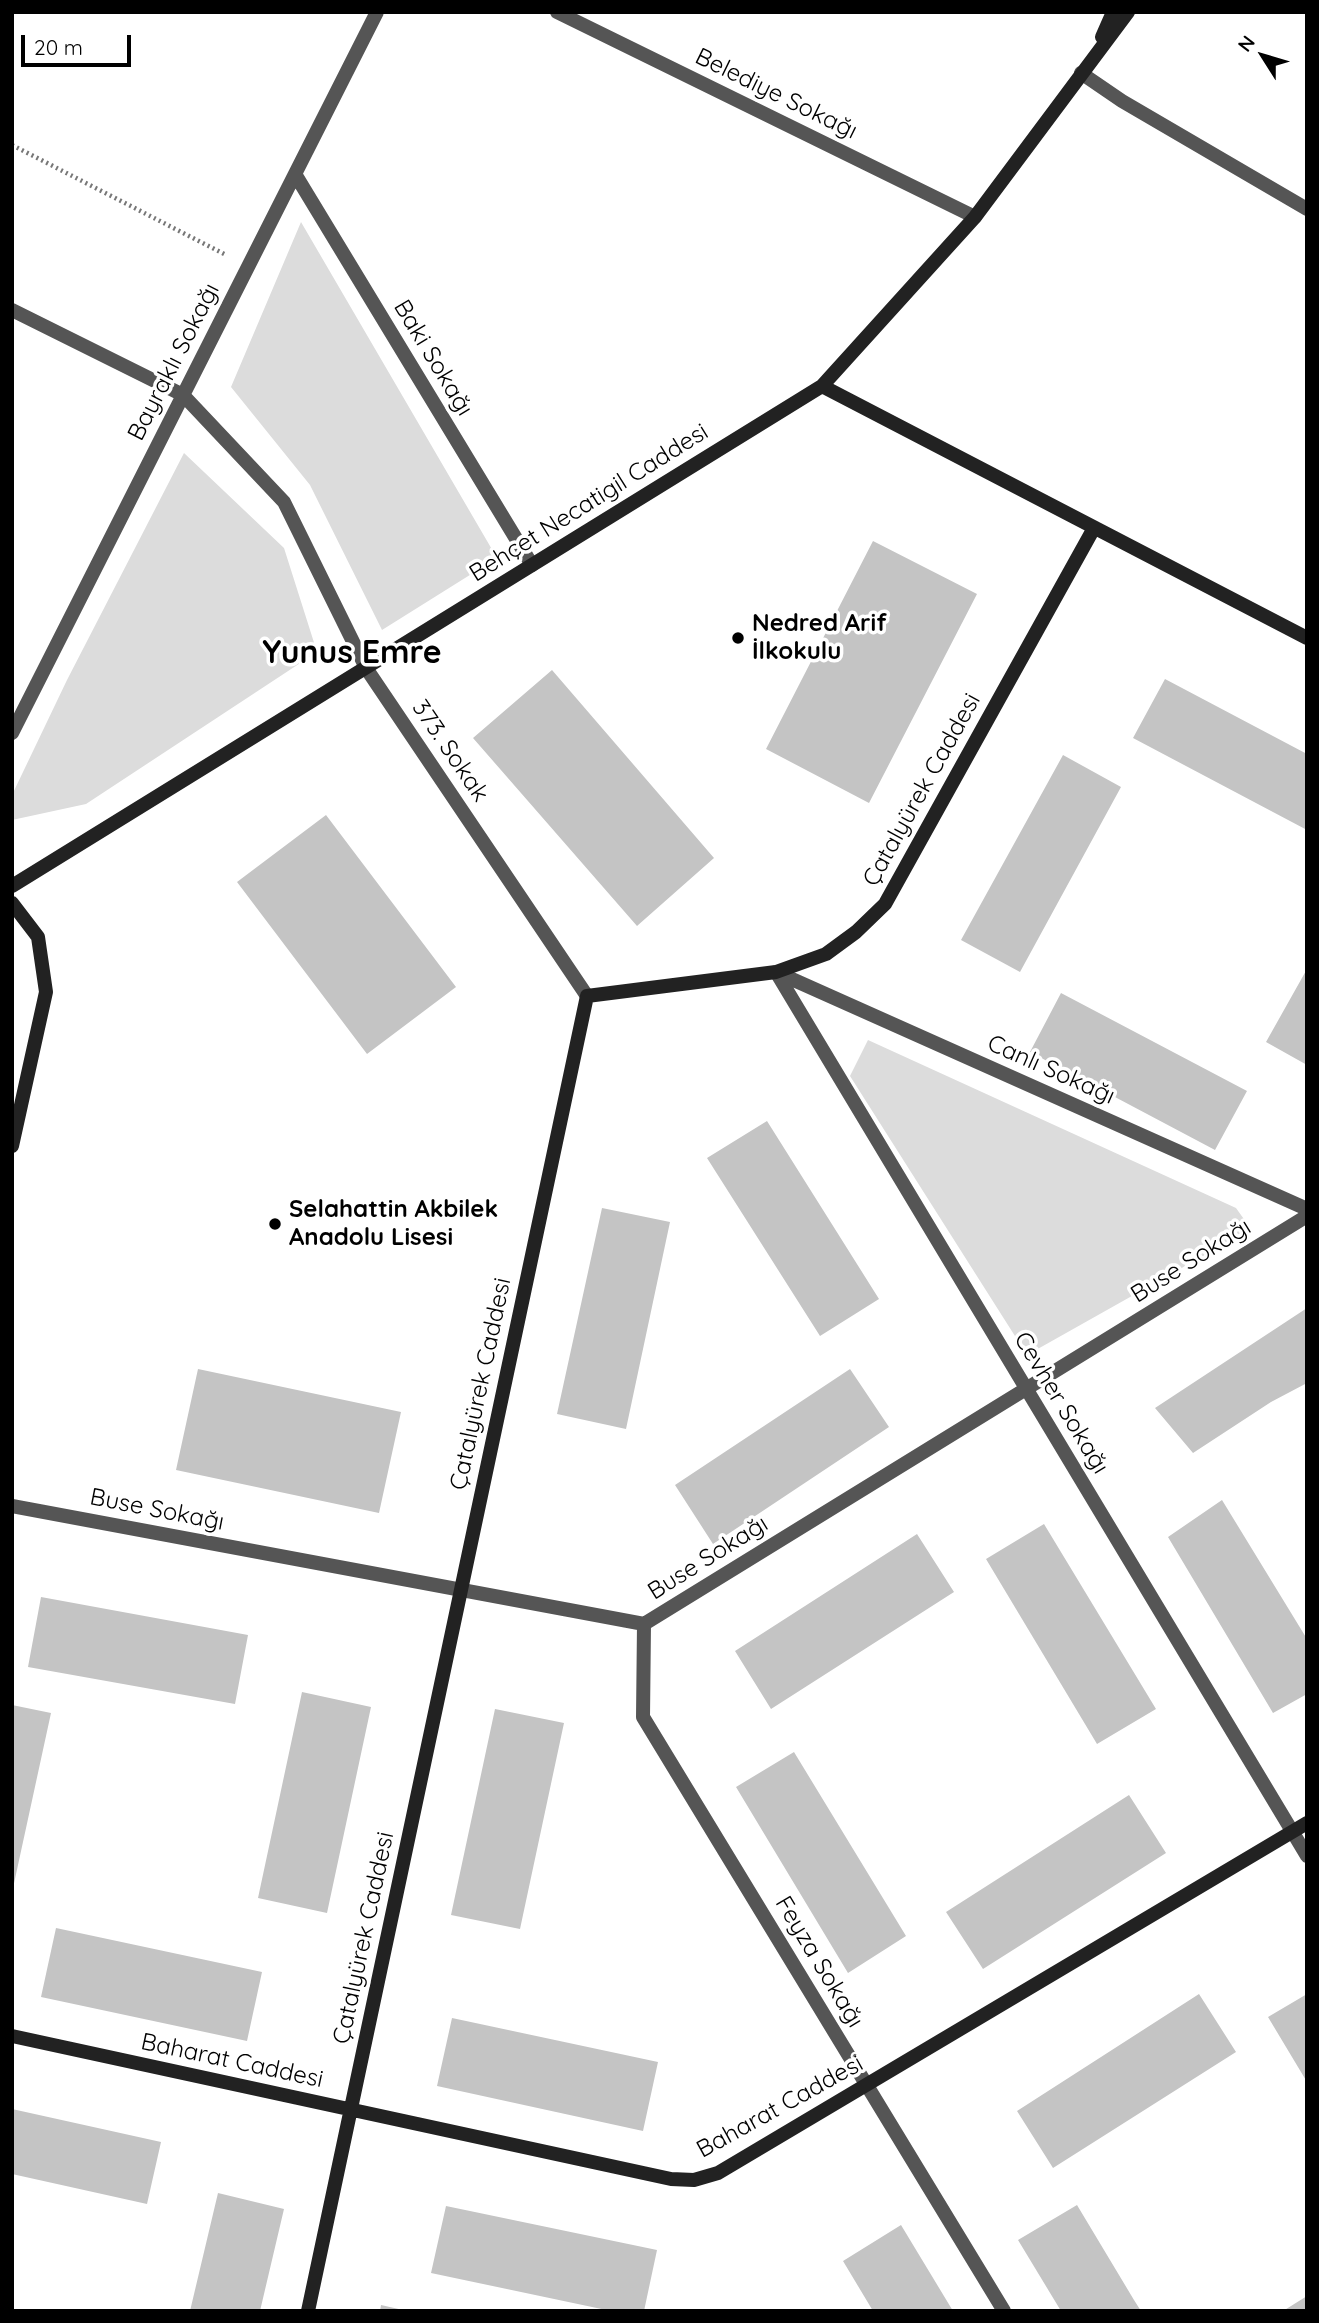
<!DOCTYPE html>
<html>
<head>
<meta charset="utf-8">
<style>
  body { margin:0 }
  #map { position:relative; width:1319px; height:2323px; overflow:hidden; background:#fff; font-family:Quicksand,sans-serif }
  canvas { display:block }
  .frame { position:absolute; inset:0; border:14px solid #000; pointer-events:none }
  .north { position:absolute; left:1228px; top:21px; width:70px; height:70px; -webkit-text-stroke:5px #fff; paint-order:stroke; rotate:307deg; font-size:19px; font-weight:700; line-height:28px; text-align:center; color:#000 }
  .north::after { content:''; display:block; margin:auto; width:24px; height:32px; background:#000; clip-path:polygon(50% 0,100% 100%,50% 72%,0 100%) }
  .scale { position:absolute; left:21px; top:35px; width:110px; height:32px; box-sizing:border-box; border:4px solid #000; border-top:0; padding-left:9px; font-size:21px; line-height:24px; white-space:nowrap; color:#000; -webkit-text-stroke:5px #fff; paint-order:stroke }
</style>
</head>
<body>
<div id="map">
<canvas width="1319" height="2323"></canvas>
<div class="frame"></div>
<div class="north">N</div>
<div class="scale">20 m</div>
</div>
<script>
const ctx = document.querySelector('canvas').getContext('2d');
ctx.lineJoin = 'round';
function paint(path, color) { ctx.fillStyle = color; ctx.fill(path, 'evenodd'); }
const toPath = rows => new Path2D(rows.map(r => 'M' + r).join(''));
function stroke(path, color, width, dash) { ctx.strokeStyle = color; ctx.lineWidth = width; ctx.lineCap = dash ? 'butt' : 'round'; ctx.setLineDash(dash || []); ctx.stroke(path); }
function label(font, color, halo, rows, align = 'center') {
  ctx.font = font + ' Quicksand,sans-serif'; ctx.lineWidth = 7; ctx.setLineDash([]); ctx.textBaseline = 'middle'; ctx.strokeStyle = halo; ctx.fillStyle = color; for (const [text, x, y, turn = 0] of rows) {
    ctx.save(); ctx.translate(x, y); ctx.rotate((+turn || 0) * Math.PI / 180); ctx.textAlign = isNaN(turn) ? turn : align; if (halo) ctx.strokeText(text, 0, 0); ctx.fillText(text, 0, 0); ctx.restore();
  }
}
paint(toPath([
  [301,222,497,558,382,630,310,485,231,387],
  [184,453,284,548,317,652,86,804,12,820,12,795,67,680],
  [868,1040,1236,1208,1251,1229,1027,1355,850,1076]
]), '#dcdcdc');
paint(toPath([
  [873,541,977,594,869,803,766,749],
  [552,670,714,858,637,926,473,738],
  [1165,679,1307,754,1307,830,1133,738],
  [1063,755,1121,787,1020,972,961,940],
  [326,815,456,987,367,1054,237,882],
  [1307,969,1307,1065,1266,1042],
  [1061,993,1247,1091,1215,1150,1030,1052],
  [767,1121,879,1299,820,1336,707,1158],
  [602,1208,670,1222,626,1429,557,1414],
  [1307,1308,1307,1383,1271,1402,1193,1453,1155,1408],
  [198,1369,401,1412,379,1513,176,1470],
  [850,1369,889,1427,713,1544,675,1485],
  [1222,1500,1307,1639,1307,1694,1273,1713,1168,1537],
  [1044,1524,1156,1709,1097,1744,986,1559],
  [917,1534,954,1592,771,1709,735,1651],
  [41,1597,248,1635,235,1704,28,1667],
  [302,1692,371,1707,327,1913,258,1898],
  [12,1705,51,1713,13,1888,12,1888],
  [495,1709,564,1723,520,1929,451,1915],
  [794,1752,906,1936,848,1973,736,1787],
  [1129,1795,1166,1853,983,1969,946,1912],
  [56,1928,262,1972,247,2041,41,1997],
  [1199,1994,1236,2052,1053,2168,1017,2111],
  [1307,1994,1307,2082,1268,2017],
  [452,2018,658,2062,643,2131,437,2086],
  [12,2109,161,2142,147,2204,12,2174],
  [218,2193,284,2209,260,2311,190,2311],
  [1077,2205,1134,2300,1141,2311,1061,2311,1018,2240],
  [446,2206,657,2250,644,2311,611,2311,431,2273],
  [901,2225,953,2311,873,2311,843,2261],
  [1307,2296,1307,2311,1283,2311],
  [381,2305,403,2310,403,2311,380,2311]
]), '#c4c4c4');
stroke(toPath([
  [12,145,226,255]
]), '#777', 4.5, [2, 3.5]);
stroke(toPath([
  [1081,73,1122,101,1307,209]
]), '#555', 14);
stroke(toPath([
  [557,12,975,217],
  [295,174,532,565],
  [12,310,183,395,284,502,366,668,587,996],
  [12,733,377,12],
  [776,972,1307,1856],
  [776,972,1307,1209],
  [12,1506,644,1624,1307,1216],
  [644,1624,643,1717,1004,2311]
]), '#555', 14);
stroke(toPath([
  [1102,37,1113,12],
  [822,386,1307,638],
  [12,886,822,386,975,217,1128,12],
  [12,903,38,937,46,992,12,1146],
  [12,2036,671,2179,694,2180,718,2173,1307,1823],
  [308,2311,587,996,776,972,826,954,856,932,885,904,1094,528]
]), '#222', 14);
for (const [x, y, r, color] of [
  [738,638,7,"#000"],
  [275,1224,7,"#000"]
]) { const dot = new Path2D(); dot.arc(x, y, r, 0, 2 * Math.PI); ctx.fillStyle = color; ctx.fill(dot); stroke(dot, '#fff', 2.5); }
label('24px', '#000', '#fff', [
  ["Belediye Sokağı",776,94,26],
  ["Baki Sokağı",433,358,59],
  ["Bayraklı Sokağı",174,362,-63],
  ["Behçet Necatigil Caddesi",589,503,-32],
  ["373. Sokak",450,751,56],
  ["Çatalyürek Caddesi",922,790,-61],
  ["Canlı Sokağı",1051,1070,24],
  ["Buse Sokağı",1191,1261,-32],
  ["Çatalyürek Caddesi",481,1384,-78],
  ["Cevher Sokağı",1061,1403,59],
  ["Buse Sokağı",157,1510,11],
  ["Buse Sokağı",708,1558,-32],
  ["Çatalyürek Caddesi",364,1938,-78],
  ["Feyza Sokağı",819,1962,59],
  ["Baharat Caddesi",232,2061,12],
  ["Baharat Caddesi",780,2107,-29]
]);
label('bold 24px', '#000', '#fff', [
  ["Nedred Arif",752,624],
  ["İlkokulu",752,652],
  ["Selahattin Akbilek",289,1210],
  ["Anadolu Lisesi",289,1238]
], 'left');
label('bold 32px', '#000', '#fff', [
  ["Yunus Emre",352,653]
]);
</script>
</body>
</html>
